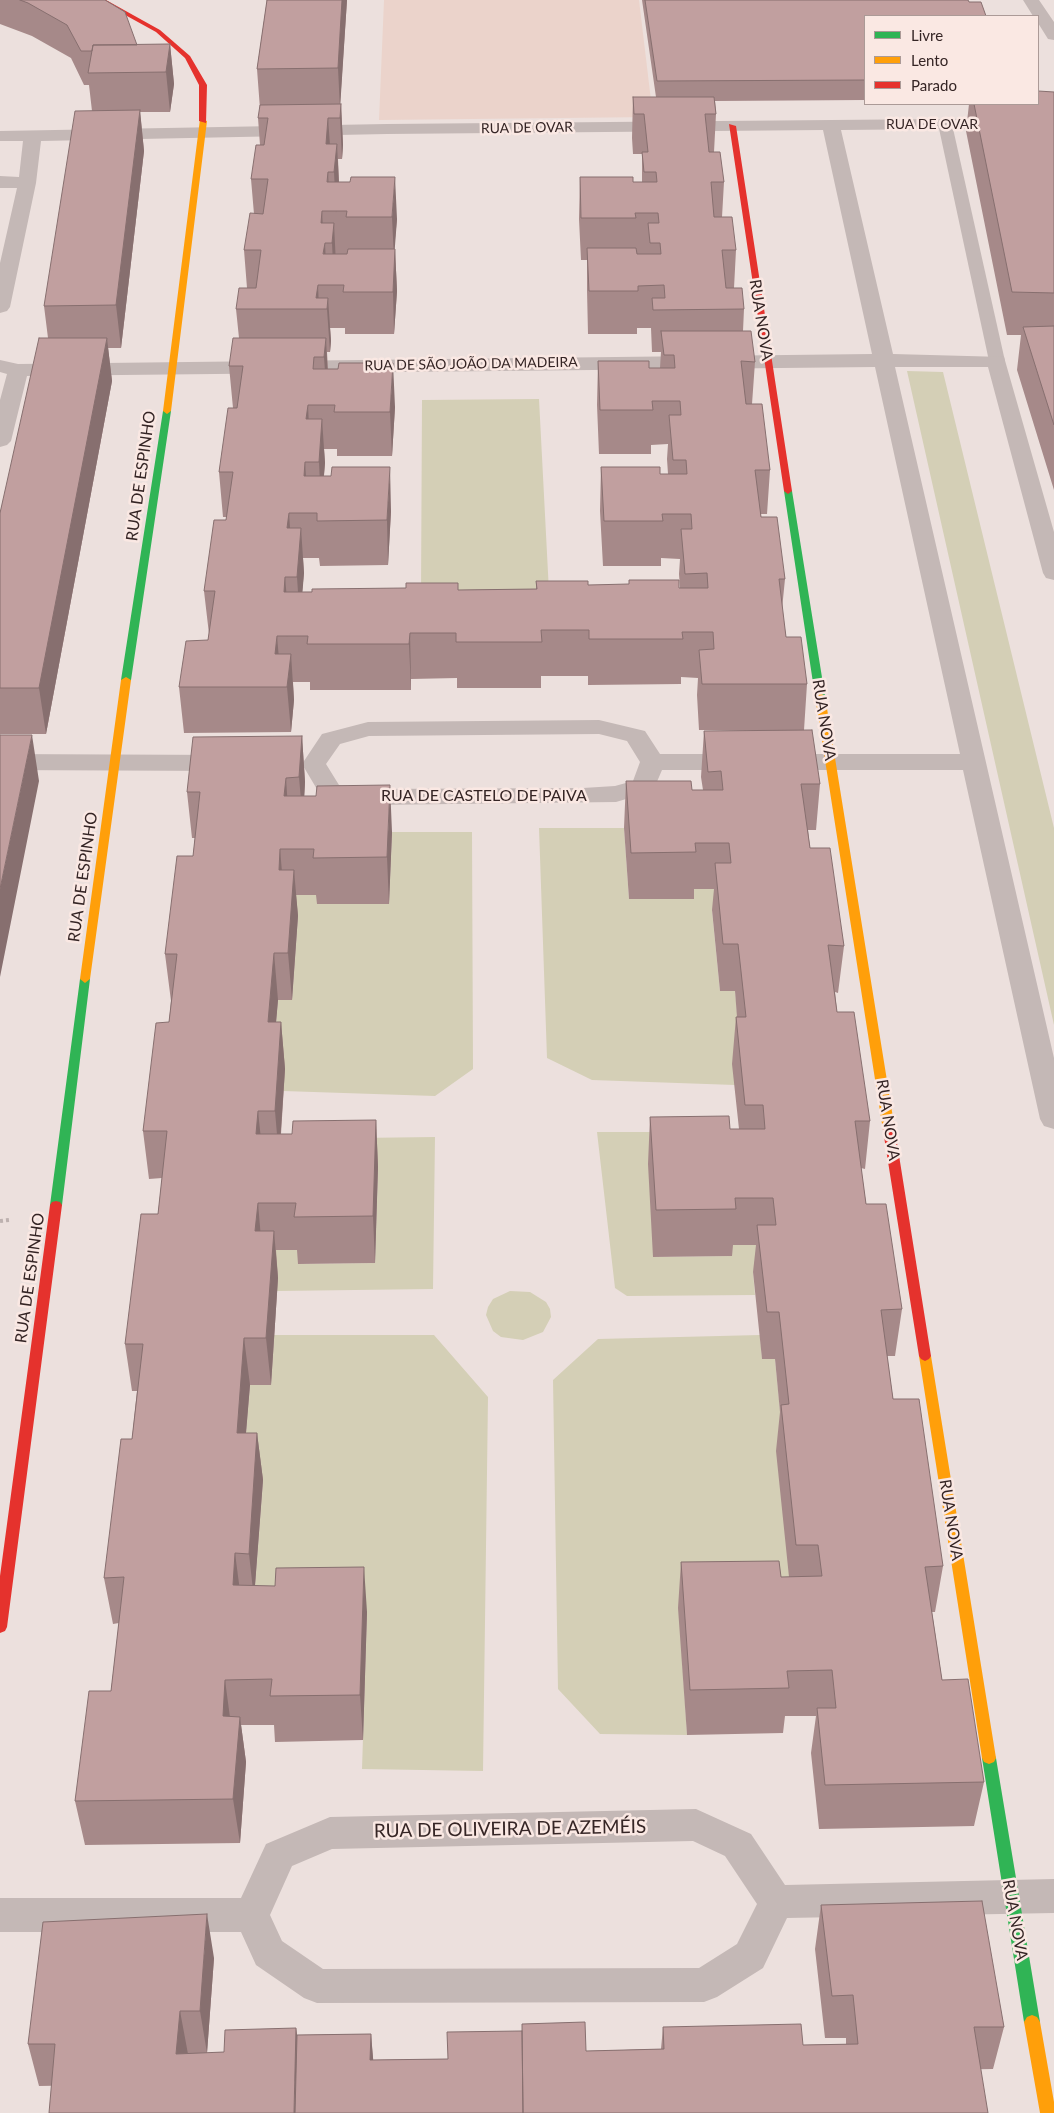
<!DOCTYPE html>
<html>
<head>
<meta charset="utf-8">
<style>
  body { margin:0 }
  #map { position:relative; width:1054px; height:2113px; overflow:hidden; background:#ece0dd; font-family:Lato,sans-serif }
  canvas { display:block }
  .legend { position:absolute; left:864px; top:15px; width:175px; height:90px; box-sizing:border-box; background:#fae8e3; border:1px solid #ab9a97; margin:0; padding:6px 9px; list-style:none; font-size:15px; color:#352525 }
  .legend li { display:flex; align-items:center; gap:10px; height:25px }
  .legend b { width:25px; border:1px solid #ab9a97 }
</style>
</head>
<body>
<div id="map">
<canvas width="1054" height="2113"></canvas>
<ul class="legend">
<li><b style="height:6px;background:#30b455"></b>Livre</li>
<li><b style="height:6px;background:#ff9f0a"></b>Lento</li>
<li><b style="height:6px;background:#e5322d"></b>Parado</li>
</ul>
</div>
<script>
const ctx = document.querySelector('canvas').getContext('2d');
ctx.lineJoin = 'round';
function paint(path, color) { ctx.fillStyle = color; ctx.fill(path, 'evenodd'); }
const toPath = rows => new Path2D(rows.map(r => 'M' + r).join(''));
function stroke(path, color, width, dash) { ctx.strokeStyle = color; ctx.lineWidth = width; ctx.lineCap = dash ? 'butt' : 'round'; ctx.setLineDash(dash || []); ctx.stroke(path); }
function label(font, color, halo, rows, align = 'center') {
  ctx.font = font + ' Lato,sans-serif'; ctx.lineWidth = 5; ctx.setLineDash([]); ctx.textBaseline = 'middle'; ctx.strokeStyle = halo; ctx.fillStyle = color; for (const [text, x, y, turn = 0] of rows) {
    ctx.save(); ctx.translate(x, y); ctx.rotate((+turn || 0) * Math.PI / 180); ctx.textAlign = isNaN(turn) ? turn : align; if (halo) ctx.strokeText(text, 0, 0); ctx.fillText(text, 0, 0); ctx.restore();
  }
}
paint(toPath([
  [907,371,943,372,1054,828,1054,1025],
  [539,399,549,592,421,594,422,400],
  [539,828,624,828,629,899,693,889,726,889,712,911,720,991,735,991,742,1064,735,1085,592,1080,547,1058],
  [392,832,472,832,473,1069,435,1096,283,1091,272,1069,278,1000,292,999,298,917,284,895,317,895,389,904],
  [597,1132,739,1132,654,1257,732,1256,731,1245,768,1245,753,1272,755,1295,627,1296,615,1288],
  [435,1137,433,1289,277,1291,262,1250,300,1250,299,1264,375,1263,378,1168,280,1139],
  [510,1291,530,1292,546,1302,550,1309,551,1317,543,1332,523,1340,501,1337,493,1331,486,1315,488,1307,493,1299],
  [274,1335,434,1335,488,1397,483,1771,362,1769,367,1612,254,1599,263,1480,242,1480,250,1385,271,1385],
  [760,1335,762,1359,775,1359,784,1451,791,1591,679,1608,687,1735,600,1734,558,1689,553,1380,598,1339]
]), '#d4cfb6');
paint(toPath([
  [384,0,639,0,653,117,379,120]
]), '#ebd3cb');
stroke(toPath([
  [0,1221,9,1220]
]), '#bdb1af', 4, [3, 3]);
paint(toPath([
  [945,120,952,124,1005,361,997,366,989,361,938,124,945,120]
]), '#c4b8b6');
paint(toPath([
  [1023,0,1039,0,1054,22,1054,40,1048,39,1038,23,1038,16,1033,16,1023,0],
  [1054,118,1054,128,841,130,893,354,1004,357,1054,532,1054,580,1046,578,1043,573,988,367,895,367,1054,1058,1054,1129,1044,1126,1040,1119,963,770,779,770,770,767,767,762,770,757,779,754,960,754,875,367,27,376,11,441,7,445,0,447,0,400,7,374,0,372,0,360,18,364,872,354,823,130,387,134,41,141,36,183,10,307,7,311,0,313,0,263,17,188,0,188,0,176,19,177,23,141,0,141,0,131,387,124,1054,118],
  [599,720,645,731,660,754,738,754,747,757,750,762,747,767,738,770,662,770,653,791,616,802,370,805,321,796,302,764,322,734,368,722,599,720],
  [599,734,627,741,640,762,633,781,615,786,583,788,370,789,339,785,326,764,340,744,369,736,599,734],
  [0,754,227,755,236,758,239,763,236,768,227,771,0,770,0,754],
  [696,1809,751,1834,785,1885,1054,1879,1054,1913,787,1918,763,1968,717,1997,704,2002,317,2003,304,1998,256,1965,241,1932,0,1932,0,1898,241,1898,266,1844,330,1817,696,1809],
  [693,1841,725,1856,757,1904,737,1944,699,1968,323,1969,282,1941,270,1915,292,1866,332,1849,693,1841]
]), '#c4b8b6');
paint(toPath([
  [167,408,171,411,131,680,126,683,121,680,163,411,167,408],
  [788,488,792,491,825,696,820,699,815,696,784,491,788,488],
  [85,975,90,979,62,1205,60,1208,56,1209,52,1208,50,1205,80,979,85,975],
  [989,1752,994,1754,996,1758,1040,2022,1037,2027,1032,2029,1027,2027,1024,2022,982,1758,984,1754,989,1752]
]), '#30b455');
paint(toPath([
  [200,119,207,121,171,411,167,414,163,411,200,119],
  [126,677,131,680,90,979,85,983,80,979,121,680,126,677],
  [820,693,825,696,894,1124,888,1128,882,1124,815,696,820,693],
  [925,1351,929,1353,931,1356,996,1758,994,1762,989,1764,984,1762,982,1758,919,1356,921,1353,925,1351],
  [1032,2015,1037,2017,1040,2022,1054,2102,1054,2113,1040,2113,1024,2022,1027,2017,1032,2015]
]), '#ff9f0a');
paint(toPath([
  [98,0,106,0,160,30,190,56,207,85,206,123,199,121,199,85,185,58,156,32,98,0],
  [729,124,736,126,792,491,788,494,784,491,729,124],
  [888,1120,894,1124,931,1356,929,1359,925,1361,921,1359,919,1356,882,1124,888,1120],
  [56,1201,60,1202,62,1205,7,1627,5,1631,0,1633,0,1576,50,1205,52,1202,56,1201]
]), '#e5322d');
paint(toPath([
  [0,0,105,0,137,45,170,44,174,84,170,112,140,112,144,151,121,348,108,348,112,381,46,734,0,734,0,513,48,338,44,306,92,111,89,85,84,85,71,58,32,36,0,24],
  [267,0,347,0,340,104,341,104,343,145,342,159,338,159,339,182,397,219,394,249,395,249,397,291,394,334,345,334,345,328,330,328,331,341,330,352,327,352,328,369,395,407,392,456,337,456,337,449,324,449,325,463,324,476,391,511,388,565,320,566,319,558,303,558,304,573,302,592,536,589,536,581,588,585,680,588,679,574,680,559,661,558,661,566,603,566,600,511,601,467,660,474,668,474,667,459,668,444,651,445,651,454,599,454,597,405,598,361,649,368,660,368,661,352,652,352,651,328,637,328,637,334,588,334,587,290,587,260,581,260,579,219,580,177,633,182,642,182,642,154,633,154,632,138,633,97,656,97,642,0,968,0,865,16,865,100,715,101,716,114,714,152,724,182,722,217,736,250,734,288,744,309,743,331,755,362,752,404,770,470,767,514,761,514,761,517,785,579,782,609,786,637,807,684,804,730,820,784,816,830,808,830,810,848,844,946,838,993,835,992,837,1012,870,1121,865,1169,861,1168,866,1204,902,1309,895,1356,887,1356,893,1399,943,1566,935,1612,932,1612,942,1680,984,1782,974,1826,819,1829,811,1753,816,1716,785,1716,783,1733,687,1735,678,1608,681,1562,781,1577,789,1577,776,1451,780,1412,775,1359,762,1359,753,1272,756,1245,733,1245,732,1256,653,1257,648,1164,650,1117,730,1129,739,1129,732,1064,736,1017,737,1017,735,991,720,991,712,910,714,889,694,889,694,899,629,899,624,828,626,781,692,790,703,790,701,777,704,731,774,730,699,730,697,695,698,678,681,677,681,684,588,685,588,676,541,676,541,688,457,688,457,678,411,679,411,690,310,690,310,682,293,682,294,700,291,732,184,733,179,687,208,640,209,634,204,591,227,517,223,517,219,472,233,408,229,366,239,338,236,309,247,288,244,250,254,214,251,179,260,145,258,118,260,109,257,69],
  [1054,92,1054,490,1017,370,1021,335,1007,335,966,131,969,104,1038,104],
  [302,736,305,782,304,796,392,832,389,904,317,904,316,895,296,895,298,916,292,1000,278,1000,276,1022,281,1022,285,1069,281,1134,292,1134,376,1120,378,1167,375,1263,298,1264,297,1250,276,1250,278,1278,271,1385,250,1385,246,1433,257,1433,263,1480,255,1585,367,1612,363,1740,275,1742,274,1725,241,1725,246,1762,240,1843,85,1845,75,1801,111,1691,119,1623,113,1624,104,1578,132,1439,137,1391,132,1391,125,1344,158,1214,162,1178,149,1179,143,1131,169,1022,171,1001,165,954,193,856,195,838,192,838,187,792],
  [821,1905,1004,2027,993,2069,39,2086,28,2044,214,1958,207,2053,224,2052,296,2028,297,2035,371,2034,373,2060,448,2059,586,2051,661,2049,663,2027,803,2045,846,2044,846,2038,825,2038,815,1949]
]), '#a68989');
paint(toPath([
  [342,0,347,0,340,109,338,68],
  [170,44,174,84,170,112,166,72],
  [341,104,343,145,342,159,340,118],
  [140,110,144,151,121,348,116,305],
  [328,118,331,159,328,172,330,211,329,211,326,144],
  [337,144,339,185,336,213,334,172],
  [395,177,397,219,394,259,392,217],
  [322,211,324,248,325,243,327,285,321,223],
  [334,223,336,265,334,285,332,243],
  [395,249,397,291,394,334,393,292],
  [318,285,319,309,316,298],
  [328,298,331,341,330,352,327,309],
  [107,338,112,381,46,734,39,688],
  [326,338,328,381,327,400,324,357],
  [393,363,395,407,392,456,390,412],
  [308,405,310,449,309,463,306,419],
  [322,419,325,463,321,506,319,462],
  [305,462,308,507,304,476],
  [390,467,391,511,388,565,387,520],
  [289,513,292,557,287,528],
  [301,528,304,573,300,622,297,577],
  [285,577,289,622,287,637,284,592],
  [410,633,411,679,411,690,409,644],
  [277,636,281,682,275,654],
  [291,654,294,700,291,732,287,687],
  [32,735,39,781,0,977,0,889],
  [302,736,305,782,303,824,299,777],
  [286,778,289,824,284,796],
  [390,785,392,832,389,904,387,857],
  [280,849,284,895,279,870],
  [294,870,298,916,292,1000,288,953],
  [274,953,278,1000,272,1069,268,1022],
  [281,1022,285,1069,279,1158,275,1111],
  [258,1111,263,1158,256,1134],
  [376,1120,378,1167,375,1263,373,1216],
  [258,1203,262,1250,255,1231],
  [274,1231,278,1278,271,1385,266,1338],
  [244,1338,250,1385,242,1480,237,1433],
  [257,1433,263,1480,254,1599,249,1554],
  [235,1553,241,1599,233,1585],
  [364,1567,367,1612,363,1740,360,1695],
  [225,1680,231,1725,223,1716],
  [240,1717,246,1762,240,1843,233,1799],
  [207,1914,214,1958,207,2053,200,2011],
  [180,2011,188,2054,176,2054],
  [296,2028,302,2070,301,2113,294,2113],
  [371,2034,374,2069,370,2060]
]), '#876f6f');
const building = toPath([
  [20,0,105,0,125,12,137,45,93,45,92,51,81,51,67,25,28,3,20,0],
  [267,0,342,0,338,68,257,69,267,0],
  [645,0,968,0,969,2,981,2,986,16,865,16,865,80,657,81,645,0],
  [170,44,166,72,88,73,93,45,170,44],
  [1038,91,1054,92,1054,293,1012,292,974,104,1038,104,1038,91],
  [633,97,714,97,716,114,705,114,709,152,720,152,724,182,711,182,714,217,732,217,736,250,722,250,726,288,742,288,744,309,653,310,652,298,665,298,664,285,638,286,638,291,589,291,587,248,636,248,637,254,661,254,660,243,650,243,648,223,659,223,658,213,635,213,636,218,581,218,580,177,633,177,633,182,657,182,656,172,644,172,642,152,648,152,644,114,634,114,633,97],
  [341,104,340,118,328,118,326,144,337,144,334,172,328,172,327,182,350,182,351,177,395,177,392,217,346,217,347,211,322,211,321,223,334,223,332,243,325,243,323,254,347,254,348,249,395,249,393,292,343,292,344,285,318,285,316,298,328,298,327,309,236,309,239,288,256,288,261,250,244,250,250,213,263,214,268,179,251,179,256,145,264,145,268,118,258,118,260,105,341,104],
  [140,110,116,305,44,306,75,111,140,110],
  [1054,326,1054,425,1023,327,1054,326],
  [661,331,751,331,755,362,741,361,746,404,762,404,770,470,755,470,761,517,777,517,785,579,779,579,786,637,801,637,807,684,702,684,699,650,714,649,713,632,682,632,683,639,589,639,589,630,541,630,542,642,456,642,456,633,410,633,409,644,307,644,308,636,277,636,275,654,291,654,287,687,179,687,186,641,208,640,215,591,204,591,214,520,226,520,233,472,219,472,228,408,237,408,243,366,229,366,233,338,326,338,324,357,314,357,313,369,338,369,339,363,393,363,390,412,334,412,335,405,308,405,306,419,322,419,319,462,305,462,304,476,331,476,332,467,390,467,387,520,317,521,317,513,289,513,287,528,301,528,297,577,285,577,284,592,312,592,312,589,406,588,406,583,458,583,458,590,537,589,536,581,588,581,588,585,629,584,629,580,679,580,679,588,708,588,707,573,685,574,681,529,692,529,691,514,662,514,663,521,604,521,601,467,660,467,660,474,687,474,686,460,673,460,669,415,681,415,680,401,652,401,653,410,600,410,598,361,649,361,649,368,675,368,674,355,664,355,661,331],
  [39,338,107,338,39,688,0,688,0,513,39,338],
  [812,730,820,784,801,784,810,848,830,848,844,946,828,945,837,1012,854,1012,870,1121,855,1121,866,1204,886,1204,902,1309,881,1310,893,1399,919,1399,943,1566,925,1567,942,1680,968,1679,984,1782,825,1785,817,1708,836,1708,832,1670,787,1671,789,1688,690,1690,681,1562,779,1561,781,1577,822,1576,818,1545,796,1545,781,1405,789,1404,779,1312,767,1312,757,1225,776,1225,773,1198,735,1198,736,1209,656,1210,650,1117,729,1116,730,1129,765,1129,763,1105,745,1105,736,1017,746,1017,738,944,723,944,715,863,731,863,729,843,695,843,696,852,631,853,626,781,691,781,692,790,723,790,721,771,708,772,704,731,812,730],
  [0,735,32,735,0,889,0,735],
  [302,736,299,777,286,778,284,796,316,796,317,786,390,785,387,857,313,858,314,849,280,849,279,870,294,870,288,953,274,953,268,1022,281,1022,275,1111,258,1111,256,1134,292,1134,293,1121,376,1120,373,1216,294,1217,296,1203,258,1203,255,1231,274,1231,266,1338,244,1338,237,1433,257,1433,249,1554,235,1553,233,1585,275,1586,276,1568,364,1567,360,1695,270,1696,272,1679,225,1680,223,1716,240,1717,233,1799,75,1801,89,1691,111,1691,124,1577,104,1578,121,1439,132,1439,143,1344,125,1344,141,1214,158,1214,167,1131,143,1131,156,1023,169,1022,177,954,165,954,177,856,193,856,200,792,187,792,193,737,302,736],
  [982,1901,1004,2027,974,2027,988,2113,523,2113,522,2024,585,2022,586,2051,664,2049,663,2027,801,2024,803,2045,858,2044,853,1995,832,1996,821,1905,982,1901],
  [207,1914,200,2011,180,2011,176,2054,224,2052,225,2030,296,2028,294,2113,49,2113,55,2044,28,2044,43,1922,207,1914],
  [522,2031,523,2113,295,2113,297,2035,371,2034,370,2060,448,2059,447,2032,522,2031]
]);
paint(building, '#c19f9f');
stroke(building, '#876f6f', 1);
label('14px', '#352525', '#fae8e3', [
  ["RUA DE OVAR",932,124],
  ["RUA DE OVAR",527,128,-1],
  ["RUA DE SÃO JOÃO DA MADEIRA",471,364,-1]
]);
label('16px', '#352525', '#fae8e3', [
  ["RUA NOVA",761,320,81],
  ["RUA DE ESPINHO",141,476,-82],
  ["RUA NOVA",824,720,81],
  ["RUA DE CASTELO DE PAIVA",484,796],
  ["RUA DE ESPINHO",83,877,-82],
  ["RUA NOVA",888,1120,81],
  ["RUA DE ESPINHO",30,1278,-82],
  ["RUA NOVA",951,1520,81],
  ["RUA NOVA",1015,1920,80]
]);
label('19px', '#352525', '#fae8e3', [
  ["RUA DE OLIVEIRA DE AZEMÉIS",510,1829,-1]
]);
</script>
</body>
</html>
